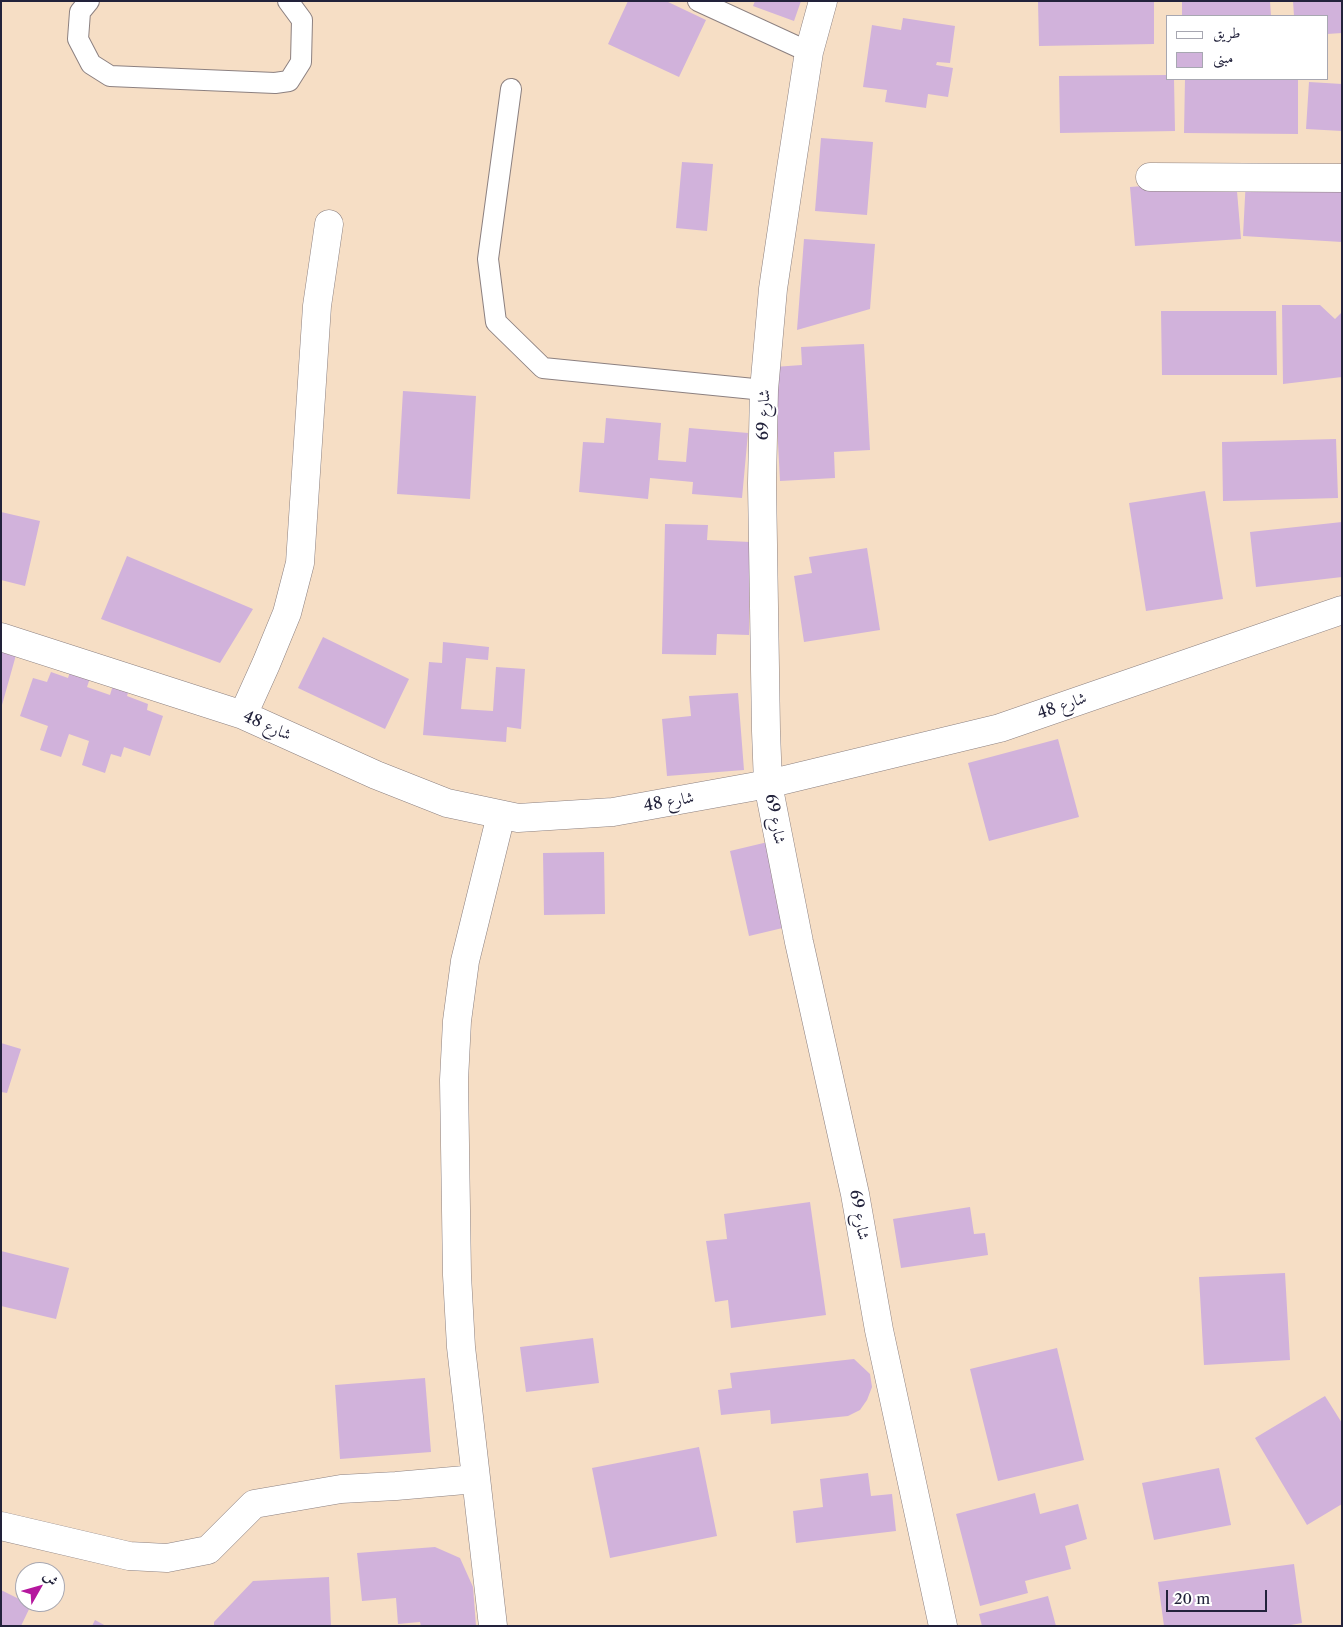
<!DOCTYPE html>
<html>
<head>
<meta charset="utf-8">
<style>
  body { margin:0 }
  #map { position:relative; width:1343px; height:1627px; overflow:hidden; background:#f6dec5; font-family:"Libre Caslon Text",Amiri,serif }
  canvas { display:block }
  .frame { position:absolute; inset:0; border:2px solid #22223b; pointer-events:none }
  .legend { position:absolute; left:1166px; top:15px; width:162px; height:65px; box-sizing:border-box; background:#fff; border:1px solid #a7a7b1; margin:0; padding:6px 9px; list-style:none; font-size:15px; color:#22223b }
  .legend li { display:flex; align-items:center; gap:10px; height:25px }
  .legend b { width:25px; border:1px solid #a7a7b1 }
  .north { position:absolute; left:15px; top:1562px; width:50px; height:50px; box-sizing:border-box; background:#fff; border:1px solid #a7a7b1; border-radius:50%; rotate:52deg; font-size:14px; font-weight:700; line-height:20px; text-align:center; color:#22223b }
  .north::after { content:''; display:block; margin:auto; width:18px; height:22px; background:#b5179e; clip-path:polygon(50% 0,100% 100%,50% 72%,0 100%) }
  .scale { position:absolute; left:1166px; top:1590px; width:101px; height:22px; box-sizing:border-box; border:2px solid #22223b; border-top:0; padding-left:6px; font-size:15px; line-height:18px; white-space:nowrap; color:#22223b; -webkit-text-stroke:4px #fff; paint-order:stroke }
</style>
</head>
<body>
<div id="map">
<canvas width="1343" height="1627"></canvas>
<div class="frame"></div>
<ul class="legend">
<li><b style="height:6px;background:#fff"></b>طريق</li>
<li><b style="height:14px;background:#d1b2db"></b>مبنى</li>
</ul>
<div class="north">ش</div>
<div class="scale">20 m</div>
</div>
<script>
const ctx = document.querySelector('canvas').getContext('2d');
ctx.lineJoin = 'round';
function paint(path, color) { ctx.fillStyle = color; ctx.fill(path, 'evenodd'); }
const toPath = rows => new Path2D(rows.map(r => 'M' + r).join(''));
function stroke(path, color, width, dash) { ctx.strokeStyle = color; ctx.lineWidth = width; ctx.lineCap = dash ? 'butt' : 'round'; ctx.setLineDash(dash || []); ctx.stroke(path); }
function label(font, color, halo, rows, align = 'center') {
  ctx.font = font + ' "Libre Caslon Text",Amiri,serif'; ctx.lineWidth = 4; ctx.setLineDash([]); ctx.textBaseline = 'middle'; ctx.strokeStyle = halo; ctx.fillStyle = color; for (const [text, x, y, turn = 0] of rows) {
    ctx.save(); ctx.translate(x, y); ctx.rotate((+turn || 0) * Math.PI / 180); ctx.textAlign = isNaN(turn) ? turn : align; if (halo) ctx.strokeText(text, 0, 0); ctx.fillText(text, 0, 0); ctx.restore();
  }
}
paint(toPath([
  [628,1,666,1,706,20,679,77,608,44],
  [755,1,801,1,794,21,753,6],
  [1038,1,1154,1,1154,44,1039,46],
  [1182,1,1270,1,1271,16,1182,16],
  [1293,1,1342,1,1342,33,1327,34,1327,16,1294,16],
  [903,18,955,26,950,63,937,62,936,65,953,68,948,97,928,94,926,108,885,102,887,90,863,87,872,25,901,30],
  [1167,75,1167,79,1174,79,1175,131,1060,133,1059,76],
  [1185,79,1298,79,1298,134,1184,133],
  [1309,82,1342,84,1342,131,1306,129],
  [821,138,873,142,867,215,815,211],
  [682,162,713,164,707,231,676,228],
  [1246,178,1342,183,1342,242,1243,236],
  [1236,179,1241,239,1135,246,1130,187],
  [804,239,875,244,870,309,797,330],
  [1282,305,1320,305,1335,319,1342,312,1342,377,1283,384],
  [1161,311,1276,311,1277,375,1162,375],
  [864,344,870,450,834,452,835,478,780,481,774,367,802,365,801,347],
  [403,391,476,396,470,499,397,494],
  [606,418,661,423,658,460,686,462,689,428,748,433,742,498,692,494,693,482,650,478,648,499,579,492,583,442,604,443],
  [1336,439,1338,498,1223,501,1222,442],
  [1205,491,1223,599,1146,611,1129,503],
  [1,512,40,521,25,586,1,580],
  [1342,522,1342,577,1256,587,1250,532],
  [665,524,708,525,707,540,750,542,749,635,717,634,716,655,662,654],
  [867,548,880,630,804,642,794,576,812,573,809,557],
  [127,556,253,609,220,663,101,619],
  [323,637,409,679,385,729,298,688],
  [443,642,489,647,488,660,466,658,461,709,493,711,496,667,525,669,521,729,507,727,506,742,423,735,429,662,442,663],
  [1,650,16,655,2,705,1,705],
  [51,672,68,678,70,672,90,678,87,687,110,695,113,685,129,690,127,696,148,704,147,710,163,716,150,756,124,747,121,757,111,754,105,773,82,765,89,741,69,734,61,757,40,750,48,726,20,716,33,678,47,682],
  [738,693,744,770,667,776,662,719,691,716,689,696],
  [1058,739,1079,817,989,841,968,763],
  [772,841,791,926,749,936,730,851],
  [604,852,605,914,544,915,543,853],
  [1,1043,21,1049,7,1093,1,1092],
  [810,1202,826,1315,731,1328,728,1300,715,1302,706,1241,727,1239,724,1214],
  [970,1207,974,1234,985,1233,988,1255,901,1268,893,1219],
  [1,1251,69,1268,56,1319,1,1306],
  [1285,1273,1290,1360,1204,1365,1199,1277],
  [593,1338,599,1383,526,1392,520,1347],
  [1057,1348,1084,1460,998,1481,970,1369],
  [854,1359,870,1374,872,1387,867,1400,860,1410,848,1416,771,1424,770,1410,721,1415,718,1390,732,1388,730,1373],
  [425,1378,431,1452,340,1459,335,1385],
  [1325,1396,1342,1423,1342,1504,1307,1525,1255,1438],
  [699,1447,717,1536,610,1558,592,1468],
  [1219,1468,1231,1525,1154,1540,1142,1483],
  [868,1473,871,1496,892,1494,896,1531,796,1543,793,1511,823,1507,820,1479],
  [1035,1493,1040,1514,1078,1504,1087,1539,1065,1546,1071,1569,1025,1581,1028,1593,980,1606,956,1514],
  [435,1547,460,1558,473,1587,476,1626,421,1626,420,1622,398,1624,396,1598,362,1601,357,1553],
  [1294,1564,1302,1623,1285,1626,1164,1626,1158,1582],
  [329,1577,331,1626,214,1626,214,1622,253,1581],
  [1,1590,31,1605,21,1626,1,1626],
  [1048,1596,1056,1626,982,1626,979,1614],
  [95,1620,106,1626,92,1626]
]), '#d1b2db');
const lane = toPath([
  [89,1,80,12,78,39,91,64,110,76,275,83,289,81,301,62,302,20,288,1],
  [698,1,809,52],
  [511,89,488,259,496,322,543,368,764,390]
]);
const street = toPath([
  [823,1,809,52,790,175,773,289,764,390,762,483,766,731,768,784,799,942,855,1194,879,1330,943,1626],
  [1150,177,1342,178],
  [1,637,243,715,376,775,447,803,518,818,613,812,768,784,1000,728,1342,610],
  [243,715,266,664,287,613,300,563,317,306,329,224],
  [1,1526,129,1556,167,1558,208,1550,254,1504,341,1489,396,1486,476,1479],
  [493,1626,461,1347,457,1275,454,1080,457,1021,465,961,501,815]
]);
stroke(lane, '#8c8080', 22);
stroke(street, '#8c8080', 29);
stroke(lane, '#fff', 20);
stroke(street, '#fff', 28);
label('16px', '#22223b', '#fff', [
  ["شارع 69",764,415,-88],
  ["شارع 48",1062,706,-19],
  ["شارع 48",267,726,24],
  ["شارع 48",669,802,-10],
  ["شارع 69",775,819,79],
  ["شارع 69",859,1215,80]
]);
</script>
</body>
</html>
